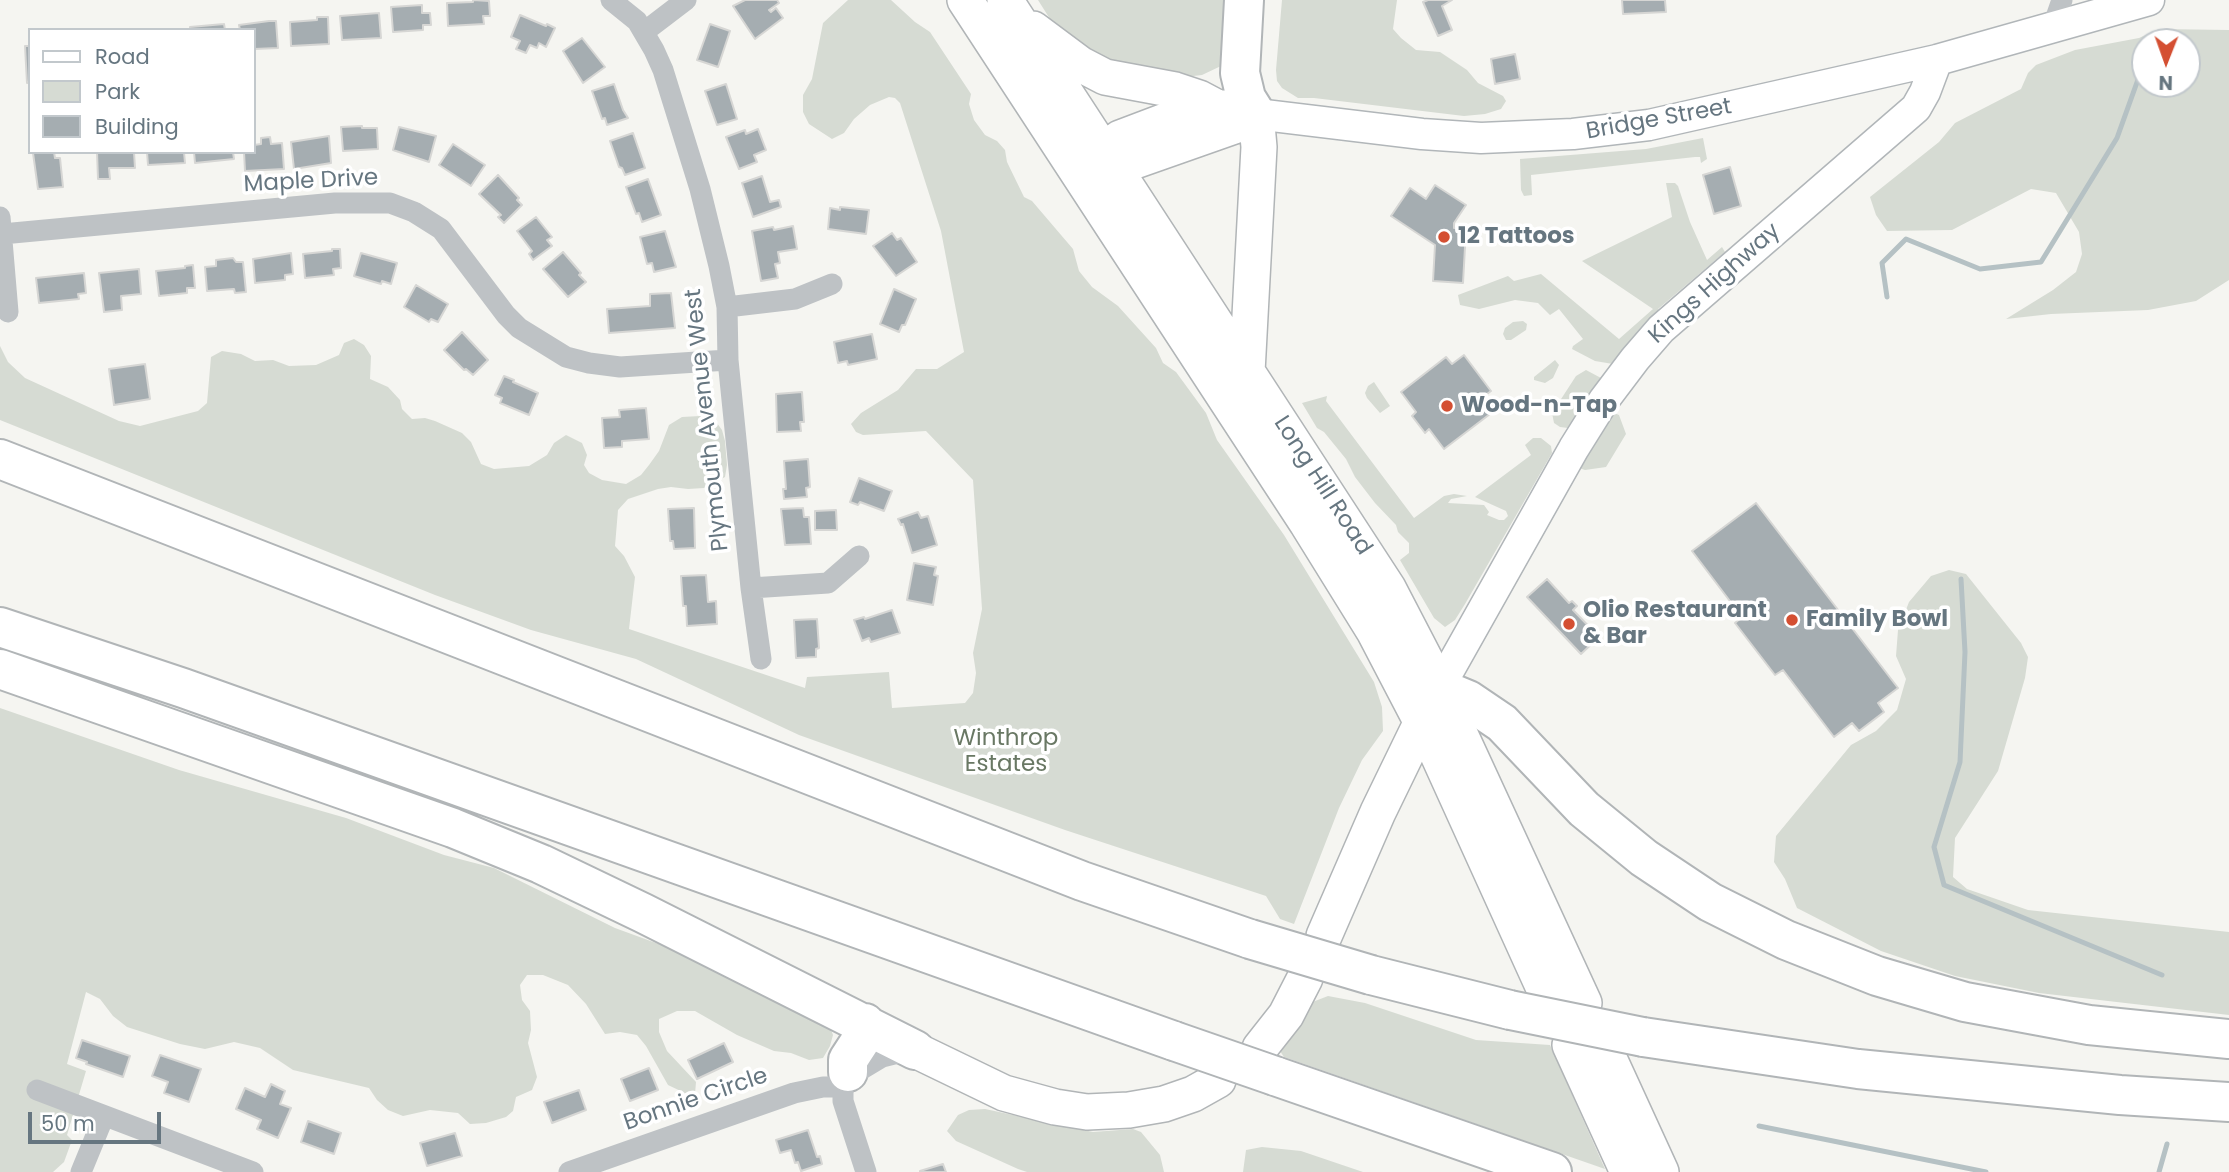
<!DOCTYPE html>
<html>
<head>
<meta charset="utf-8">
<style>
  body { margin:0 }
  #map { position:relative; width:2229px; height:1172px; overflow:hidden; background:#f5f5f1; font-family:Poppins,sans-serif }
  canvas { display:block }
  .legend { position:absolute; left:28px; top:28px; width:228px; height:126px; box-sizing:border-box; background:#fff; border:2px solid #c2c8cc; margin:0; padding:9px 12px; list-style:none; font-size:21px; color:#667680 }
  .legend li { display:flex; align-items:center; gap:14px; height:35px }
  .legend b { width:35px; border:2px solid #c2c8cc }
  .north { position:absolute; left:2131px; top:28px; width:70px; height:70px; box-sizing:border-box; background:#fff; border:2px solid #c2c8cc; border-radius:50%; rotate:181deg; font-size:19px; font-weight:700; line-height:28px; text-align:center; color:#667680 }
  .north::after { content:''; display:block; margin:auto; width:24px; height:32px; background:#d44f32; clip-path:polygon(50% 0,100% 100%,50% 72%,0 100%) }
  .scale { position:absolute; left:28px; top:1112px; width:133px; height:32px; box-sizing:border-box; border:4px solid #667680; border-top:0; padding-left:9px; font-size:21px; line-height:24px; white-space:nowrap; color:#667680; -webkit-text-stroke:5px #fff; paint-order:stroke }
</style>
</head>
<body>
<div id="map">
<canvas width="2229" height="1172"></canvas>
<ul class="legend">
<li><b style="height:9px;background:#fff"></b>Road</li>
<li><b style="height:19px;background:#d6dbd3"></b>Park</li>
<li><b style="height:19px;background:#a5adb1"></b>Building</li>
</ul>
<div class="north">N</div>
<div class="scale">50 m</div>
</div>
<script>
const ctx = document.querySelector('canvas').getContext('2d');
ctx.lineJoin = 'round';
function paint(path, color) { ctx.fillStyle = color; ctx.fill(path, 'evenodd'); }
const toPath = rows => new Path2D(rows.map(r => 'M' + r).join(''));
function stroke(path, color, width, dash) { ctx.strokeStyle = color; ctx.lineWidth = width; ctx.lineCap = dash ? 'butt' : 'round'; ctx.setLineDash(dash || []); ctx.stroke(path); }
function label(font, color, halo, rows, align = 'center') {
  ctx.font = font + ' Poppins,sans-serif'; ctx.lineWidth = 7; ctx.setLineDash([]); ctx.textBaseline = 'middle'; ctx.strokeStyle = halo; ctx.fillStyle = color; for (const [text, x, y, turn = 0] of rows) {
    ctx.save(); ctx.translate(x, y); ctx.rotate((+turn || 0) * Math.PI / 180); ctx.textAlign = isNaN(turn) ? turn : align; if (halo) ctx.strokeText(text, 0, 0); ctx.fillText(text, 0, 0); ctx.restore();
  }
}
paint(toPath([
  [848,0,891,0,915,22,930,32,971,94,969,104,974,120,985,135,997,141,1005,150,1007,162,1024,197,1032,201,1073,249,1079,271,1092,287,1118,306,1156,348,1163,363,1176,372,1206,413,1217,440,1284,535,1374,682,1382,707,1383,731,1362,760,1339,808,1294,924,1280,919,1266,896,1065,830,799,735,636,659,531,630,435,595,0,420,0,346,8,362,25,378,119,421,140,426,198,411,207,403,211,357,222,351,241,354,255,361,273,360,289,366,316,365,339,355,344,343,354,339,364,345,371,356,370,379,388,387,400,400,402,409,412,419,425,418,435,421,462,433,471,442,481,464,494,469,529,466,547,455,554,443,566,435,582,443,587,455,584,465,589,473,602,480,626,484,641,475,649,465,659,451,669,425,682,417,700,416,714,419,722,430,725,441,727,465,725,477,704,488,688,489,671,487,658,489,628,499,618,510,615,546,624,556,635,577,629,629,805,688,807,677,889,672,892,708,965,703,973,693,976,673,973,653,982,609,973,480,926,431,863,435,856,432,851,424,861,413,898,390,916,369,937,369,964,352,941,231,900,103,895,98,889,97,870,105,854,119,844,133,832,139,809,124,803,112,803,95,812,79,823,23],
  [1038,0,1230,0,1228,45,1221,66,1202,75,1176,78,1117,69,1062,38],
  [1282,0,1397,0,1393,29,1401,38,1416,50,1440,52,1467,70,1478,83,1503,96,1506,101,1501,109,1485,114,1464,116,1314,98,1298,98,1282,88,1277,81,1276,70],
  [2159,29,2229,30,2229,280,2196,301,2148,310,2051,314,2006,319,2053,290,2076,272,2082,254,2079,232,2056,193,2031,189,1952,230,1887,231,1876,215,1870,197,1939,142,1955,123,2021,89,2028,73,2036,65,2075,50,2139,38],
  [2145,42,2187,42,2187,84,2145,84],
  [1703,138,1707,159,1701,163,1700,157,1695,157,1531,175,1532,195,1524,196,1521,190,1520,159,1646,149],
  [1666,183,1675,183,1678,186,1690,222,1707,260,1722,247,1725,252,1658,309,1660,312,1613,364,1595,361,1572,349,1573,346,1583,339,1559,309,1550,315,1538,303,1515,300,1479,309,1460,305,1458,295,1508,276,1514,281,1541,274,1619,339,1653,309,1582,261,1672,217],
  [1523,321,1527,324,1526,330,1511,340,1506,340,1503,334,1505,328,1513,322],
  [1555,360,1559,365,1553,378,1545,383,1534,380,1534,377],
  [1586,370,1601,378,1568,428,1560,427,1554,423,1552,413,1576,376],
  [1374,382,1390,406,1380,413,1367,398,1365,393,1368,386],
  [1327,396,1326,401,1414,518,1444,496,1454,494,1467,496,1451,499,1448,503,1484,505,1489,512,1487,515,1499,520,1504,520,1508,516,1506,511,1475,497,1531,455,1525,445,1533,438,1541,438,1551,446,1552,453,1465,604,1455,620,1445,627,1434,618,1400,560,1409,553,1409,543,1398,532,1396,525,1375,503,1355,477,1346,459,1324,432,1317,428,1302,403],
  [1614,413,1619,415,1626,434,1606,467,1585,470,1579,468],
  [1949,570,1966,574,2021,643,2028,657,2025,678,1998,771,1955,838,1953,877,1967,889,2028,910,2229,932,2229,1015,2039,993,1955,976,1881,951,1797,908,1785,879,1774,862,1776,836,1851,745,1876,731,1897,710,1906,679,1896,656,1898,630,1909,602,1931,576],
  [0,708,179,770,346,818,444,855,494,868,615,928,686,954,830,1027,833,1035,830,1046,823,1058,809,1060,791,1053,774,1051,737,1035,695,1011,677,1011,659,1019,659,1032,667,1051,696,1082,695,1094,689,1095,668,1085,646,1046,637,1035,620,1032,605,1034,586,1004,568,985,543,975,527,975,520,985,522,1000,530,1011,531,1030,528,1043,537,1077,532,1090,516,1097,513,1111,506,1117,486,1123,470,1124,458,1113,430,1110,403,1116,388,1110,377,1100,369,1088,293,1070,260,1048,234,1042,205,1049,180,1044,127,1027,113,1016,100,999,86,992,67,1064,86,1071,67,1135,72,1140,64,1162,53,1172,0,1172],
  [1328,996,1365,1003,1476,1040,1550,1045,1605,1169,1284,1057,1280,1051,1281,1047,1310,1003],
  [985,1109,1093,1132,1133,1129,1141,1132,1160,1155,1164,1172,1027,1172,1018,1169,956,1141,947,1131,958,1115,969,1110],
  [1262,1147,1301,1151,1363,1172,1243,1172,1246,1150]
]), '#d6dbd3');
stroke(toPath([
  [1887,297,1882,263,1906,239,1980,269,2041,262,2117,138,2145,60],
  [1961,579,1965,652,1960,762,1934,847,1944,885,2162,975],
  [1759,1126,1986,1172],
  [2159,1172,2167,1144]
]), '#b5c1c4', 5);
const building = toPath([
  [473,0,489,1,490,16,483,16,484,24,448,26,447,3,473,2,473,0],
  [745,0,777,0,779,3,769,10,771,12,776,8,783,18,755,39,733,6,745,0],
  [1428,0,1452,0,1442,6,1452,30,1438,36,1423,2,1428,0],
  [1622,0,1665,0,1666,12,1623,14,1622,0],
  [422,5,422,13,430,13,431,25,423,25,423,30,393,32,391,7,422,5],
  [379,13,381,38,342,40,340,16,379,13],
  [520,15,546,26,547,24,555,28,546,47,539,43,537,48,530,45,526,53,516,49,520,41,511,37,520,15],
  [317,17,328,17,329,44,291,46,290,22,317,20,317,17],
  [269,21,276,21,278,48,254,49,254,30,240,30,239,25,269,21],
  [224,24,225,30,190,30,190,27,224,24],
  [710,24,730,31,718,67,697,60,710,24],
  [582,38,605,67,583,83,563,51,582,38],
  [25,46,30,46,30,82,27,83,25,46],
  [1515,54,1520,79,1495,84,1491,59,1515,54],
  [614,84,623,110,628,118,607,125,605,118,602,119,592,91,614,84],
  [726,84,737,119,717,125,705,91,726,84],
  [362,126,362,128,377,128,378,149,343,151,341,127,362,126],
  [399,127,436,136,429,162,393,150,399,127],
  [758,129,766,150,754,155,757,162,739,169,726,137,745,130,746,134,758,129],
  [633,133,645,168,625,175,622,168,619,167,610,141,633,133],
  [329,136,331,163,294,169,291,142,329,136],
  [270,137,271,144,282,143,284,169,245,171,244,152,254,152,254,145,261,144,261,138,270,137],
  [453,144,485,165,471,186,439,165,453,144],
  [54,152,55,158,60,158,63,187,38,189,33,153,54,152],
  [97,152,134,152,135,168,109,168,110,179,98,179,97,152],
  [147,152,184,152,185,163,148,165,147,152],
  [194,152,233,152,234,159,195,163,194,152],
  [1730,167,1741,206,1714,214,1703,175,1730,167],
  [498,175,519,198,517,200,522,205,504,223,498,217,501,215,479,194,498,175],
  [762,176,770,202,779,200,781,207,753,217,742,183,762,176],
  [648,179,661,215,642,222,639,213,636,214,626,187,648,179],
  [1435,185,1466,205,1454,223,1454,228,1466,229,1463,283,1433,281,1435,245,1391,216,1410,188,1426,199,1435,185],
  [840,207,869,210,866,234,828,229,830,208,840,210,840,207],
  [536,217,552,237,547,240,552,246,533,260,529,254,532,251,517,231,536,217],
  [793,226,797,249,778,252,780,263,775,264,778,278,761,281,752,231,773,227,774,230,793,226],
  [665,231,676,267,654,272,652,263,647,264,640,237,665,231],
  [892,233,897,240,901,238,917,262,896,276,873,246,892,233],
  [332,249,340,249,341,268,333,269,334,275,305,278,303,254,332,251,332,249],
  [563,252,581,273,579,275,586,282,568,297,543,269,563,252],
  [291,253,293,274,285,275,285,280,255,283,253,259,291,253],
  [361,253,397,263,391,284,382,281,381,284,354,276,361,253],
  [233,258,236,262,243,262,246,292,235,293,234,289,207,291,205,267,216,266,216,260,233,258],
  [193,265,195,288,187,288,187,293,159,296,156,271,185,268,185,266,193,265],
  [139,269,141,294,121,296,122,310,104,312,99,273,139,269],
  [84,273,86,293,78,294,79,299,39,303,36,278,84,273],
  [416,285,448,304,438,322,431,319,429,322,404,307,416,285],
  [894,289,916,299,905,325,902,325,899,332,880,324,894,289],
  [671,293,675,328,609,333,607,309,650,306,650,294,671,293],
  [462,332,488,360,473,375,466,369,464,370,444,350,462,332],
  [872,334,877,359,848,365,847,361,838,363,834,342,872,334],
  [1464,355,1491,391,1479,400,1490,414,1444,449,1429,429,1425,433,1412,416,1416,412,1401,392,1446,357,1452,364,1464,355],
  [145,364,150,399,114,405,109,369,145,364],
  [504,376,514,380,513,382,538,393,529,415,500,403,502,398,495,395,504,376],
  [802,392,804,422,800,422,801,431,777,432,776,394,802,392],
  [646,408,649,439,622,441,622,447,604,448,602,418,620,417,619,410,646,408],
  [808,459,810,487,806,488,807,497,784,499,783,489,786,489,784,461,808,459],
  [859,478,892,491,884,511,860,502,858,505,850,502,859,478],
  [1756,503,1898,688,1878,703,1884,712,1859,731,1852,723,1834,737,1783,670,1775,675,1735,623,1742,617,1692,551,1756,503],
  [694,508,695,548,674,549,673,541,670,541,668,509,694,508],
  [803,508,804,517,809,517,811,544,785,545,781,509,803,508],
  [836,510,837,530,815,530,815,511,836,510],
  [918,512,921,518,928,516,937,545,912,553,903,524,901,525,898,519,918,512],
  [914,563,936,567,934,575,938,576,933,605,907,600,914,563],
  [706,575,708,602,716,601,717,624,687,626,686,606,683,606,681,576,706,575],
  [1547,579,1569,603,1572,601,1577,606,1573,610,1599,637,1581,654,1527,597,1547,579],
  [892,610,900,633,871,642,869,638,862,641,854,620,864,617,865,619,892,610],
  [817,619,819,648,816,649,816,657,796,658,794,620,817,619],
  [82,1040,130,1056,123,1077,86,1064,87,1062,76,1058,82,1040],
  [724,1043,733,1062,697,1079,688,1060,724,1043],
  [160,1055,201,1069,189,1102,164,1093,168,1082,152,1076,160,1055],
  [649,1068,658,1090,630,1101,621,1079,649,1068],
  [271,1084,285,1091,280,1104,291,1108,278,1138,257,1129,261,1120,236,1109,245,1088,265,1097,271,1084],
  [579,1090,586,1110,552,1123,544,1102,579,1090],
  [308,1121,341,1133,334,1154,301,1142,308,1121],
  [808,1130,817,1157,820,1156,822,1164,801,1171,798,1162,795,1163,791,1150,780,1153,776,1140,808,1130],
  [455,1133,462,1156,427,1166,420,1143,455,1133],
  [943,1164,946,1172,920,1172,920,1171,943,1164]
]);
paint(building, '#a5adb1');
stroke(building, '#d6d6d4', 2);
const secondary = toPath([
  [1256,114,1422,134,1481,138,1573,134,1649,125,1937,60,2149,0],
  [1439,688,1574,448,1604,400,1635,359,1661,329,1916,108,1925,92,1937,60]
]);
const trunk = toPath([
  [965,0,1307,523,1374,631,1434,746,1547,995],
  [1005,0,1388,588,1429,667,1584,1003],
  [1033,29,1080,64,1105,77,1175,90,1199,98,1216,107],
  [1108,158,1119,163,1129,163,1237,125,1256,114],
  [1092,168,1108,158,1111,145,1120,138,1194,110,1225,108],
  [1247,372,1259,147,1256,114],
  [1324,936,1378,812,1429,707],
  [1570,1045,1628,1172],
  [1260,1048,1286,1015,1305,978],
  [915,1050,1004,1093,1055,1107,1087,1112,1129,1110,1164,1104,1193,1094,1218,1080],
  [1606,1052,1661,1172]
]);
const motorway = toPath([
  [1244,0,1240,73,1246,98,1256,114],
  [0,459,1082,881,1250,939],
  [0,627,183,688,1174,1041],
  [0,669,453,828,541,864,643,913,915,1050],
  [1439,688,1468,700,1502,723,1584,809,1644,858,1710,902,1786,940,1877,976,1965,1002,2089,1025,2229,1039],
  [1371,975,1510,1010],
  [1643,1037,1858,1069,2120,1095,2229,1102],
  [848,1072,848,1060,861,1040,865,1023],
  [1275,1076,1552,1172]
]);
stroke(secondary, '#b1b6b9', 33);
stroke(trunk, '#b1b5b7', 38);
stroke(motorway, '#b1b5b7', 42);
stroke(toPath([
  [611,0,637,21,654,50,663,70,700,189,719,266,727,307,728,360,751,588,761,659],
  [2053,26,2062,0],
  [644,32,686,0],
  [0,217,8,312],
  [2,234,335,203,390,203,414,212,441,229,506,315,519,328,566,357,589,363,620,367,728,360],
  [727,307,795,299,832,284],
  [751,588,828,583,859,556],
  [37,1090,253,1172],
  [81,1172,104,1116],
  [569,1172,794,1093,823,1087,842,1087],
  [866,1172,843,1101,843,1080,848,1072,857,1072,882,1057,910,1050]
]), '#bec2c5', 21);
stroke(secondary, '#fff', 30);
stroke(trunk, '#fff', 35);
stroke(motorway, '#fff', 38);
const motorwayBridge = toPath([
  [1250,939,1371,975],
  [1510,1010,1643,1037],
  [1174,1041,1275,1076]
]);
stroke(motorwayBridge, '#b1b5b7', 42, []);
stroke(motorwayBridge, '#fff', 38);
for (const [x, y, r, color] of [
  [1444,237,7,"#d44f32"],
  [1447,406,7,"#d44f32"],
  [1792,620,7,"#d44f32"],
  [1569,624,7,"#d44f32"]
]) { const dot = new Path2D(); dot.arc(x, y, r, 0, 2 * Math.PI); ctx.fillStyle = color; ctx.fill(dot); stroke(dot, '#fff', 2.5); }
label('23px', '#667680', '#fff', [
  ["Bridge Street",1659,120,-10],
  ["Maple Drive",311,182,-3],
  ["Kings Highway",1715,284,-42],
  ["Plymouth Avenue West",708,420,-96],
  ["Long Hill Road",1322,486,57],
  ["Bonnie Circle",696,1100,-19]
]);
label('bold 23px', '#667680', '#fff', [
  ["12 Tattoos",1458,237],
  ["Wood-n-Tap",1461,406],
  ["Olio Restaurant",1583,611],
  ["& Bar",1583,637],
  ["Family Bowl",1806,620]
], 'left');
label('23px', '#697864', '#fff', [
  ["Winthrop",1006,739],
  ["Estates",1006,765]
]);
</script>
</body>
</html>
